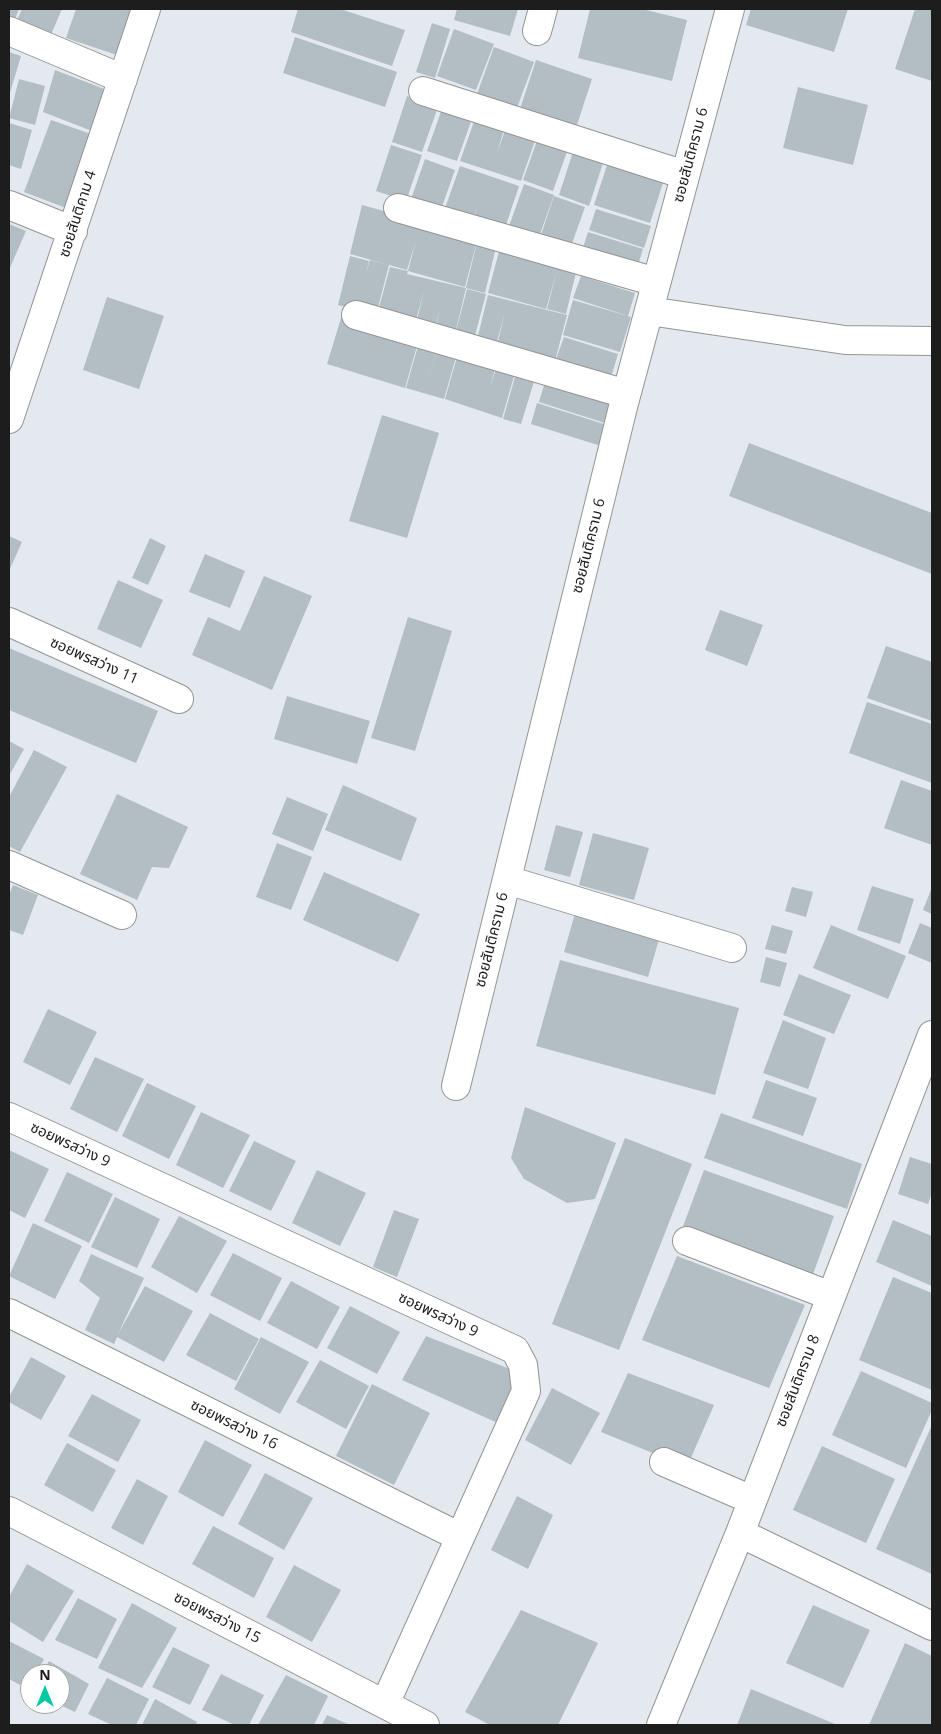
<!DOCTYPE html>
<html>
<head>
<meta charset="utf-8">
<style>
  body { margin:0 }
  #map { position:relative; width:941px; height:1734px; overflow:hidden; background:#e3e9ee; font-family:"Open Sans",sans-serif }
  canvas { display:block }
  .frame { position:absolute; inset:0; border:10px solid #1d1d1d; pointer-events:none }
  .north { position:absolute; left:20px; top:1664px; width:50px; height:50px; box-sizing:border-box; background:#fff; border:1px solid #a5a5a5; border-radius:50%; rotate:0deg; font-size:14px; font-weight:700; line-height:20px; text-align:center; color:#1d1d1d }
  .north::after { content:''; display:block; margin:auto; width:18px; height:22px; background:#02c8a4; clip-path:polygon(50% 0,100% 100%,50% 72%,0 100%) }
</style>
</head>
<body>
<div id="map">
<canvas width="941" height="1734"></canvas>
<div class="frame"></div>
<div class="north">N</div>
</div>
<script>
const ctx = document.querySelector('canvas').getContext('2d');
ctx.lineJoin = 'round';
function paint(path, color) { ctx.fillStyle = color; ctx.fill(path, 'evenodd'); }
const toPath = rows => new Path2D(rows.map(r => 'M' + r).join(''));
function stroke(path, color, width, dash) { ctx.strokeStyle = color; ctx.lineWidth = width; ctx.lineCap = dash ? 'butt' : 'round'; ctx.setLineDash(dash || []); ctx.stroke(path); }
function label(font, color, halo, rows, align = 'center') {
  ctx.font = font + ' "Open Sans","Noto Sans Thai",sans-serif'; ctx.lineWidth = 5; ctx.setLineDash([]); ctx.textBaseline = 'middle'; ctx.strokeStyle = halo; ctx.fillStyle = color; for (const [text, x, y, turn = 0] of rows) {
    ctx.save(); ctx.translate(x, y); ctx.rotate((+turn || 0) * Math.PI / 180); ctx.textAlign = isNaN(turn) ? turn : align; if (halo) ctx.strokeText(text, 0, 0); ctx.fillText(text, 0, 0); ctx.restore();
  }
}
paint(toPath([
  [9,9,19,9,13,24,9,22],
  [22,9,62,9,49,39,15,25],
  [76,9,136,9,120,56,66,38],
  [298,9,340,9,405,30,392,66,291,32],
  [457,9,518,9,510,36,454,20],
  [590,9,642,9,687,20,672,81,578,58],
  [751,9,848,9,834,52,746,25],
  [915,9,932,9,932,81,895,69],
  [432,23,450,29,435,78,416,72],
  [454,29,494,44,476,90,437,76],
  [295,37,397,72,385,107,283,73],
  [494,47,534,62,517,108,477,94],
  [9,52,21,56,9,96],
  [536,60,592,79,576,128,520,109],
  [55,70,112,92,97,133,43,112],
  [19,79,45,86,35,125,9,118],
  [798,87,868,105,853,165,783,148],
  [407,96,438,107,422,152,392,142],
  [443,106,473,116,457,161,427,151],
  [476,116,505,126,497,153,507,125,537,135,521,181,460,161],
  [51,120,94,135,66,208,24,192],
  [9,123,32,130,21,169,9,165],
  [539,135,569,146,553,191,523,180],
  [391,145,422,155,406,201,376,191],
  [574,149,604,160,589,206,559,195],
  [425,159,455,170,439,215,409,205],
  [609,159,665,177,650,223,594,205],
  [460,166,519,186,504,231,473,221,478,205,473,219,444,211],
  [524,184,554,195,538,240,508,229],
  [554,196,585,207,569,252,539,241],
  [362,205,478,237,465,287,408,271,416,240,407,270,350,254],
  [596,209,651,226,644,248,589,230],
  [9,224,26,231,9,270],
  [588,232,643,249,636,272,581,254],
  [478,238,497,243,485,293,466,288],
  [501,244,578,264,566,314,547,309,557,271,546,309,488,293],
  [350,256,369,261,366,273,370,260,389,265,376,315,338,305],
  [390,267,408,271,407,274,466,288,454,338,435,333,440,308,434,333,415,329,424,290,414,328,377,315],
  [581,276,635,293,628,316,573,298],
  [467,289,486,294,473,343,454,339],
  [488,295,567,315,554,365,516,354,519,342,515,355,496,350,505,312,495,349,476,344],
  [107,297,164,316,139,389,83,370],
  [573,300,631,317,620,352,563,335],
  [342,315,419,339,405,388,327,364],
  [564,337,618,354,611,377,556,359],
  [420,339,439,344,427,383,439,345,458,350,444,399,406,388],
  [459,350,497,362,490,387,498,363,516,369,502,418,445,399],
  [517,370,536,375,521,424,503,419],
  [545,382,615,403,608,424,539,402],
  [537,403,607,425,601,446,531,424],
  [382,415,439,433,407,538,349,521],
  [749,443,932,513,932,574,729,496],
  [9,536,22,542,9,571],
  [150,538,166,546,148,585,132,578],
  [205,554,245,571,230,608,189,592],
  [264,576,312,596,272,690,192,655,208,617,240,631],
  [118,580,163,600,141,648,97,629],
  [720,610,763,625,747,666,705,650],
  [408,617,452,631,415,751,371,738],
  [886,646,932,662,932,721,867,698],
  [9,648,158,711,136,763,9,710],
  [287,696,370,721,357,764,274,739],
  [867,702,932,724,932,783,849,753],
  [9,741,24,749,9,776],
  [34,750,67,767,20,852,9,846,9,797],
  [901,780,932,791,932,845,884,828],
  [343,785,417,818,401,861,325,830],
  [117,794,188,827,169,868,152,867,137,900,80,874],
  [287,797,328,814,313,851,272,834],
  [556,825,583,832,570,877,544,870],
  [593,833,649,848,634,900,579,885],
  [277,843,312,857,291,910,256,897],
  [324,872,420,914,398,962,303,920],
  [13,885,38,895,23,935,9,930,9,895],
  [872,886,914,899,900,944,857,930],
  [792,887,813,892,806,917,785,911],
  [932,887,932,914,923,910],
  [576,910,660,936,648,977,564,952],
  [920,923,932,928,932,963,908,953],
  [772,925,793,931,786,954,765,949],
  [831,925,906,956,888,999,813,968],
  [766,957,787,963,780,987,760,982],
  [560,960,739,1008,715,1095,536,1046],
  [799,974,851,995,834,1034,783,1015],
  [48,1009,97,1032,70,1085,23,1062],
  [783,1020,826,1038,808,1089,763,1073],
  [95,1057,144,1079,117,1132,70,1109],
  [766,1080,817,1098,803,1136,752,1118],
  [147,1083,196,1106,169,1159,122,1136],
  [525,1107,616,1143,595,1199,567,1203,524,1179,511,1158],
  [201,1112,250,1135,223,1188,176,1165],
  [721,1113,862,1164,847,1209,704,1158],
  [625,1138,692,1164,619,1350,552,1324],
  [254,1141,296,1161,271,1211,229,1191],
  [9,1150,49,1169,25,1218,9,1210],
  [910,1157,932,1164,932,1193,928,1204,898,1194],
  [317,1170,366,1193,340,1246,292,1223],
  [704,1170,834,1216,812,1277,682,1229],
  [67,1172,113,1194,89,1243,44,1221],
  [115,1197,160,1219,137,1268,91,1247],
  [394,1210,419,1219,397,1277,373,1267],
  [179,1216,227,1241,197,1293,151,1267],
  [893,1220,932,1236,932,1286,876,1262],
  [33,1223,82,1246,55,1299,9,1276],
  [233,1253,282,1278,260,1321,210,1295],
  [91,1254,144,1278,118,1334,145,1286,193,1311,164,1362,117,1337,114,1344,85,1330,100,1298,79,1281],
  [677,1256,805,1305,769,1388,642,1340],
  [893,1277,932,1293,932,1390,859,1360],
  [291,1281,340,1307,317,1349,267,1323],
  [350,1306,400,1332,377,1374,327,1348],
  [210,1313,259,1339,236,1381,186,1355],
  [426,1336,520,1373,500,1424,402,1380],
  [261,1337,309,1362,280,1414,234,1389],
  [31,1357,66,1376,41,1420,9,1402,9,1397],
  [320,1360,369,1386,346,1429,296,1402],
  [861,1371,932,1403,932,1410,906,1468,832,1435],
  [628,1373,714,1405,687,1467,601,1432],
  [372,1384,430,1413,394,1485,336,1456],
  [552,1388,600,1413,571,1465,525,1440],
  [92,1394,141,1420,118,1462,68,1436],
  [932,1425,932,1574,876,1549],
  [205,1440,252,1465,223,1517,178,1492],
  [67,1443,116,1470,93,1512,44,1485],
  [822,1446,895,1479,866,1543,793,1510],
  [265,1473,313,1498,284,1550,238,1524],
  [137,1479,168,1496,143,1545,111,1528],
  [517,1496,553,1515,528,1569,491,1550],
  [213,1526,274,1558,254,1598,192,1564],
  [27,1564,74,1591,43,1642,9,1621,9,1597],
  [294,1565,341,1590,312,1642,266,1617],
  [78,1598,117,1619,97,1659,55,1640],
  [132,1603,177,1628,142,1688,98,1668],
  [813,1605,870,1630,843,1688,786,1663],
  [521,1610,598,1643,558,1725,490,1725,465,1712],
  [9,1641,44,1659,36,1674,30,1674,30,1686,28,1689,9,1679],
  [905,1643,932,1656,932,1725,869,1725],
  [173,1647,210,1665,190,1705,152,1687],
  [49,1661,89,1684,75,1712,60,1705,60,1674,42,1674],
  [221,1674,264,1695,249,1725,235,1725,202,1710],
  [286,1675,328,1696,314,1725,258,1725],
  [107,1678,149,1699,136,1725,112,1725,88,1714],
  [751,1689,835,1724,834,1725,737,1725],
  [155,1699,197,1722,196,1725,142,1725],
  [327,1715,350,1725,322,1725]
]), '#b2bec3');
const minor = toPath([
  [9,31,123,79],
  [537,31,543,9],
  [423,91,685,175],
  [9,205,73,231],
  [398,208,656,282],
  [649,311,845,340,932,341],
  [356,315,626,394],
  [9,419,146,9],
  [9,622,179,699],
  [9,865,122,915],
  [507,880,732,948],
  [456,1086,623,407,730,9],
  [9,1117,515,1350,523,1365,526,1391,385,1704],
  [687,1241,831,1296],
  [9,1313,460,1537],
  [664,1462,752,1500],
  [9,1511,425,1725],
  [740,1533,932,1626],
  [661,1725,740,1533,932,1035]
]);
stroke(minor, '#949494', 30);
stroke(minor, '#fff', 28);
label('15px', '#1d1d1d', '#fff', [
  ["ซอยสันติคราม 6",691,155,-75],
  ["ซอยสันติคาม 4",78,214,-72],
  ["ซอยสันติคราม 6",589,546,-76],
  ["ซอยพรสว่าง 11",94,661,24],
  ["ซอยสันติคราม 6",492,940,-76],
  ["ซอยพรสว่าง 9",70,1145,25],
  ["ซอยพรสว่าง 9",438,1315,25],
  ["ซอยสันติคราม 8",798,1381,-69],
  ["ซอยพรสว่าง 16",234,1425,26],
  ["ซอยพรสว่าง 15",217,1618,27]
]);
</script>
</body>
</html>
